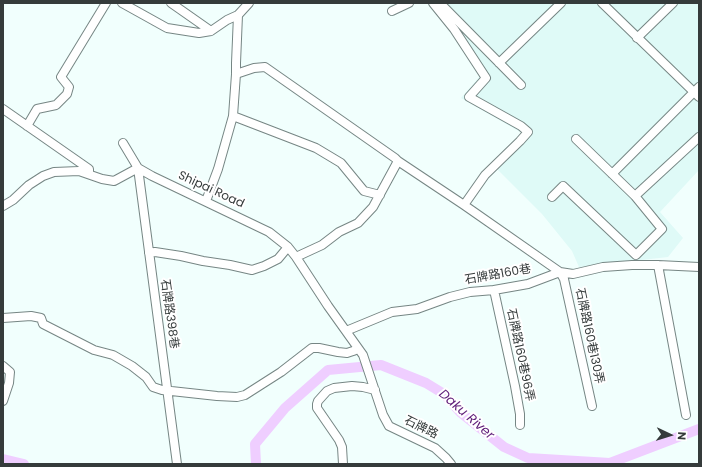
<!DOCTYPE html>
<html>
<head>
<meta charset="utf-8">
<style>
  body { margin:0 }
  #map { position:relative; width:702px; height:467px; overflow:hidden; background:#f1fffd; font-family:Poppins,sans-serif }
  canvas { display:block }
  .frame { position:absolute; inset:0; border:4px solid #353b3b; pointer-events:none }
  .north { position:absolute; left:650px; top:415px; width:40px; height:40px; -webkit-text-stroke:3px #fff; paint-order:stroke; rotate:94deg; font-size:11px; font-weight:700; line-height:16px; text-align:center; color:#353b3b }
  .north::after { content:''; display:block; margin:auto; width:14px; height:18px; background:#353b3b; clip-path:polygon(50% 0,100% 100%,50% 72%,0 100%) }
</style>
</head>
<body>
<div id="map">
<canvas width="702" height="467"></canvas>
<div class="frame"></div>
<div class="north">N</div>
</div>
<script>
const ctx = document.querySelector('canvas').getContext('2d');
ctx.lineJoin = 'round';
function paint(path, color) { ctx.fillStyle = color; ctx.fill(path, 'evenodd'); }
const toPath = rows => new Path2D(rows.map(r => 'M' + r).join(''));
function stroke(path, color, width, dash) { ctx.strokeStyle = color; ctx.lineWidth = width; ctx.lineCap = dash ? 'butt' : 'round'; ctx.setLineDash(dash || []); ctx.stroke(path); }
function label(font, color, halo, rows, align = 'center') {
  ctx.font = font + ' Poppins,"Noto Sans TC",sans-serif'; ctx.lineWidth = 4; ctx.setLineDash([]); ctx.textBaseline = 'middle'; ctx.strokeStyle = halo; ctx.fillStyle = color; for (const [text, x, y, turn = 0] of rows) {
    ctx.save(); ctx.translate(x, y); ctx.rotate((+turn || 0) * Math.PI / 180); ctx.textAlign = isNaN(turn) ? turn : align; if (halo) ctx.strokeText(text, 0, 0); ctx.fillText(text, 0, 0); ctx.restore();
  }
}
paint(toPath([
  [428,3,699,3,699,170,660,212,683,238,668,257,579,267,572,251,542,214,492,164,522,133,461,98,481,75,446,23]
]), '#dffaf7');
stroke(toPath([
  [696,430,699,432]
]), '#efceff', 1.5);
stroke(toPath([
  [3,459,24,464],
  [256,464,255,444,285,408,328,370,381,365,426,383,444,394,460,412,504,447,528,458,610,463,699,429]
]), '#efceff', 10);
const minor = toPath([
  [122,3,167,28,199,33,211,31,227,20,238,15,249,3],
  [171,3,211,31],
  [433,3,454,29,486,78,469,97,521,126,528,132,520,141,485,175,464,205],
  [440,3,521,85],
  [602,3,699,97],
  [392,11,409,3],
  [637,38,673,3],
  [499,63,561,3],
  [236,74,254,68,265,67,395,158,398,161,464,205,560,272,564,279,592,406],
  [3,109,89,169,89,174],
  [233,116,316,148,341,163,364,191,380,195],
  [27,126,37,109,56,105,67,94,69,87,61,77,106,3],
  [123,143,138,168,177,464],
  [612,174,699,87],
  [635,196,699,137],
  [552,197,563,186,636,255,662,229,635,196,576,139],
  [206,201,218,169,233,116,236,74,236,63,238,15],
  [3,206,13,200,29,185,43,176,54,172,79,171,102,179,114,181,138,168,152,176,269,232,288,247,296,257,328,306,363,355,383,415,389,426,435,448,446,458,451,464],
  [149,253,155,252,181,256,203,261,230,265,252,270,264,266,278,259,288,247],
  [296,257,322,245,339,232,358,223,373,207,398,161],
  [658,265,686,415],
  [494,290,515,386,520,414,520,425],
  [3,318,31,316,41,318,43,324,94,350,113,355,132,366,146,377,153,387,162,390,217,396,237,397,245,395,281,372,312,348,319,348,338,352,347,353,353,351,358,349],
  [346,331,392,312,417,309,450,297,470,292,494,290,528,284,560,272,573,274,603,267,632,265,658,265,699,267],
  [3,366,10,372,9,383,3,401],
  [343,464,342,447,339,440,317,408,317,404,318,401,327,391,334,388,352,386,363,387,375,390]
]);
stroke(minor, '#768684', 10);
stroke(minor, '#fff', 8);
label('12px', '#353b3b', '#fff', [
  ["Shipai Road",211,190,25],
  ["石牌路160巷",498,275,-10],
  ["石牌路398巷",169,314,82],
  ["石牌路160巷130弄",589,336,78],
  ["石牌路160巷96弄",520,355,78],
  ["石牌路",421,428,26]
]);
label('italic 13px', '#5f1d79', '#fff', [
  ["Daku River",466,415,41]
]);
</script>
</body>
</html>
